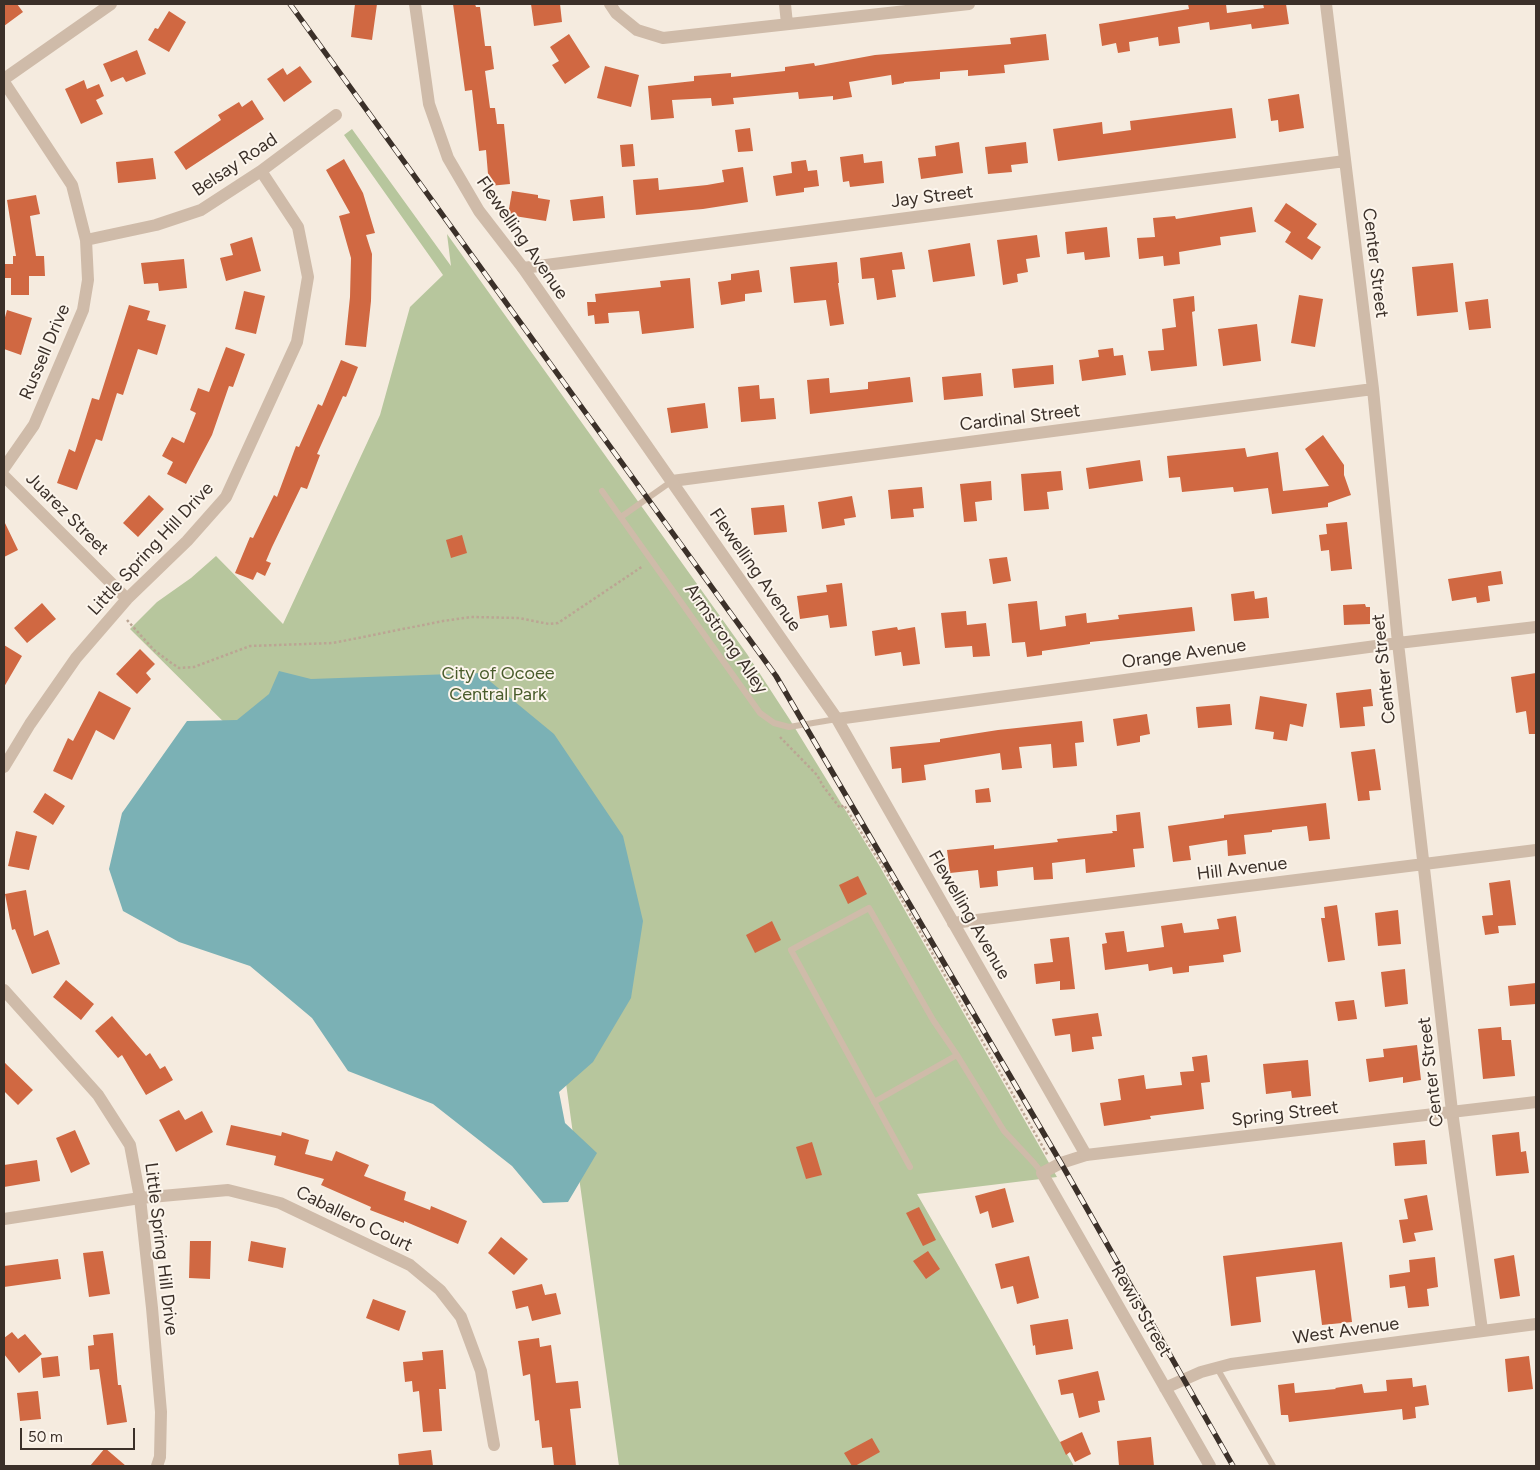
<!DOCTYPE html>
<html>
<head>
<meta charset="utf-8">
<style>
  body { margin:0 }
  #map { position:relative; width:1540px; height:1470px; overflow:hidden; background:#f5ebdf; font-family:Figtree,sans-serif }
  canvas { display:block }
  .frame { position:absolute; inset:0; border:5px solid #3b3029; pointer-events:none }
  .scale { position:absolute; left:20px; top:1428px; width:115px; height:22px; box-sizing:border-box; border:2px solid #3b3029; border-top:0; padding-left:6px; font-size:15px; line-height:18px; white-space:nowrap; color:#3b3029; -webkit-text-stroke:4px #fcf5ec; paint-order:stroke }
</style>
</head>
<body>
<div id="map">
<canvas width="1540" height="1470"></canvas>
<div class="frame"></div>
<div class="scale">50 m</div>
</div>
<script>
const ctx = document.querySelector('canvas').getContext('2d');
ctx.lineJoin = 'round';
function paint(path, color) { ctx.fillStyle = color; ctx.fill(path, 'evenodd'); }
const toPath = rows => new Path2D(rows.map(r => 'M' + r).join(''));
function stroke(path, color, width, dash) { ctx.strokeStyle = color; ctx.lineWidth = width; ctx.lineCap = dash ? 'butt' : 'round'; ctx.setLineDash(dash || []); ctx.stroke(path); }
function label(font, color, halo, rows, align = 'center') {
  ctx.font = font + ' Figtree,sans-serif'; ctx.lineWidth = 4; ctx.setLineDash([]); ctx.textBaseline = 'middle'; ctx.strokeStyle = halo; ctx.fillStyle = color; for (const [text, x, y, turn = 0] of rows) {
    ctx.save(); ctx.translate(x, y); ctx.rotate((+turn || 0) * Math.PI / 180); ctx.textAlign = isNaN(turn) ? turn : align; if (halo) ctx.strokeText(text, 0, 0); ctx.fillText(text, 0, 0); ctx.restore();
  }
}
paint(toPath([
  [352,129,451,266,447,234,747,654,790,720,879,865,1057,1177,917,1194,1074,1466,619,1466,560,1040,517,1013,130,629,157,602,191,578,216,556,283,624,380,415,410,307,443,275,344,135]
]), '#b7c69d');
paint(toPath([
  [279,671,311,679,480,673,554,734,623,836,643,921,631,998,593,1062,559,1092,565,1123,597,1153,568,1202,543,1203,512,1166,433,1104,348,1071,312,1018,250,966,179,942,123,911,109,869,122,813,187,721,237,720,269,694]
]), '#7bb1b5');
paint(toPath([
  [4,4,17,4,23,12,4,26],
  [355,4,377,4,372,40,351,37],
  [453,4,475,4,476,7,480,7,485,46,491,46,494,69,485,71,490,108,495,108,497,124,504,124,510,184,489,186,486,150,479,151,472,90,465,91],
  [531,4,560,4,562,22,534,26],
  [1188,4,1226,4,1227,13,1264,8,1263,4,1286,4,1289,24,1252,29,1251,24,1210,30,1209,22,1178,27,1180,43,1159,46,1158,37,1129,42,1130,51,1118,53,1116,43,1102,46,1099,24,1189,9],
  [169,11,186,22,169,52,148,40,155,28,158,29],
  [569,34,590,67,565,84,552,65,559,61,550,47],
  [1046,34,1049,60,1004,65,1005,73,968,76,968,70,940,72,940,79,904,82,904,83,892,85,891,75,849,82,852,97,833,100,833,96,799,99,798,92,733,98,734,104,712,106,711,98,672,100,674,118,651,120,648,86,694,81,694,76,731,73,731,77,785,71,785,67,814,63,815,66,875,55,1011,44,1010,38],
  [137,50,146,74,126,82,123,77,111,82,103,64],
  [300,66,312,82,284,102,267,79,283,68,287,75],
  [605,66,639,75,631,107,597,98],
  [84,80,87,89,99,84,104,96,96,100,103,114,81,124,65,89],
  [1299,94,1304,128,1279,132,1278,120,1271,121,1268,99],
  [252,100,264,119,186,170,174,152,221,120,218,115,239,102,242,107],
  [1232,108,1236,138,1058,161,1053,129,1102,122,1103,134,1131,130,1130,121],
  [750,128,753,151,738,152,735,130],
  [959,142,963,173,921,179,918,158,936,156,935,146],
  [1026,142,1028,163,1011,165,1012,172,988,174,985,147],
  [633,144,635,166,622,167,620,145],
  [863,154,864,163,882,161,884,183,850,187,849,181,843,182,840,157],
  [153,158,156,179,118,183,116,162],
  [344,159,363,193,375,233,366,235,372,254,371,301,366,347,345,345,350,297,351,258,339,216,350,213,326,170],
  [806,160,808,171,817,170,819,186,804,188,804,192,776,196,773,176,792,173,791,162],
  [743,167,748,202,703,209,636,215,633,180,658,178,659,190,707,185,724,182,722,170],
  [512,191,538,195,538,198,550,200,546,221,508,215],
  [36,195,40,214,30,216,36,256,44,256,45,276,29,276,29,295,11,295,11,278,5,278,5,264,13,264,13,256,16,256,7,200],
  [603,196,605,218,573,221,570,200],
  [1286,203,1317,224,1307,238,1321,247,1312,260,1285,242,1291,232,1274,221],
  [1252,207,1256,232,1220,237,1221,245,1179,252,1180,264,1164,266,1163,256,1139,259,1137,238,1155,237,1153,218,1175,216,1176,219],
  [1107,227,1110,257,1085,260,1084,252,1067,254,1065,232],
  [1037,235,1040,257,1026,259,1028,272,1017,274,1018,282,1003,285,997,240],
  [252,237,261,271,226,281,220,258,233,255,230,244],
  [970,243,975,276,933,282,928,250],
  [902,252,905,269,892,270,896,297,877,300,874,278,862,279,860,258],
  [184,259,187,288,159,291,158,283,144,284,141,263],
  [837,262,839,283,838,283,844,324,830,326,826,300,794,303,790,267],
  [1453,263,1458,312,1417,316,1412,267],
  [759,270,762,292,745,294,745,301,721,305,718,282,731,280,731,274],
  [690,278,694,328,642,334,639,311,608,313,609,323,595,324,594,315,588,316,587,302,596,302,595,294,661,287,660,281],
  [244,291,265,296,256,334,235,329],
  [1299,295,1323,299,1315,347,1291,343],
  [1194,296,1195,311,1192,312,1197,366,1151,371,1148,351,1164,350,1162,329,1176,327,1173,299],
  [1488,299,1491,328,1469,330,1465,302],
  [129,305,150,311,147,320,166,325,157,355,138,349,123,395,117,393,102,441,96,439,77,490,57,483,69,449,75,452,92,398,99,400],
  [7,310,32,318,21,355,4,349,4,321],
  [1257,324,1261,361,1223,366,1218,329],
  [226,347,245,354,233,387,229,386,212,435,186,484,167,474,173,462,162,456,172,437,184,443,196,413,190,410,198,388,209,392],
  [1113,348,1114,356,1123,355,1126,375,1082,381,1079,360,1099,357,1098,350],
  [341,360,358,367,346,397,343,396,317,454,320,455,307,489,301,487,272,547,266,561,271,563,265,576,257,572,253,580,235,573,250,537,253,538,274,495,277,497,296,446,299,447,318,404,322,406],
  [1053,365,1054,384,1014,388,1012,369],
  [981,373,983,396,944,400,942,377],
  [910,377,913,402,810,414,807,380,829,378,830,393,868,389,868,382],
  [759,385,760,399,774,398,776,419,741,422,738,387],
  [705,403,708,428,671,433,667,408],
  [1323,435,1344,465,1344,475,1351,495,1328,503,1328,507,1272,514,1268,488,1234,492,1233,487,1182,492,1180,477,1169,478,1167,456,1245,448,1247,457,1278,452,1283,491,1329,486,1305,449],
  [1140,460,1143,481,1089,489,1086,468],
  [1061,471,1063,490,1047,492,1049,509,1024,511,1021,474],
  [991,481,992,500,975,502,977,521,964,522,960,484],
  [922,487,924,508,913,509,914,517,891,519,888,490],
  [149,495,164,509,138,537,123,523],
  [852,496,856,517,844,519,845,525,822,529,818,502],
  [784,505,787,532,754,535,751,508],
  [4,521,18,550,4,557],
  [1347,522,1352,569,1331,571,1329,550,1321,551,1319,535,1327,534,1326,524],
  [462,535,467,553,451,558,446,540],
  [1007,557,1011,581,993,584,989,559],
  [1501,571,1503,584,1488,586,1490,601,1477,603,1476,597,1452,601,1448,579],
  [842,583,847,626,830,628,828,615,800,619,797,596,827,592,826,585],
  [1254,591,1255,599,1267,597,1269,618,1234,621,1231,594],
  [1037,601,1040,630,1066,626,1065,616,1086,613,1087,623,1119,619,1118,615,1192,607,1195,631,1090,642,1090,644,1042,651,1042,655,1027,657,1025,642,1012,643,1008,604],
  [42,603,56,619,27,643,14,628],
  [1365,604,1366,607,1370,607,1370,624,1344,625,1343,605],
  [966,611,967,625,986,623,990,656,973,657,972,646,945,648,941,613],
  [897,627,898,630,915,627,920,664,903,666,901,652,875,656,872,631],
  [4,645,22,656,4,687],
  [140,649,155,664,146,673,151,679,137,694,116,674],
  [1536,673,1536,734,1529,734,1526,711,1516,713,1511,677],
  [1371,689,1373,706,1363,707,1365,726,1340,728,1336,693],
  [99,691,131,708,114,740,96,730,72,780,53,771,68,738,73,741],
  [1260,696,1307,704,1303,727,1290,724,1287,741,1273,739,1274,732,1255,729],
  [1230,704,1232,725,1198,728,1196,707],
  [1147,714,1150,734,1140,736,1140,742,1117,746,1113,719],
  [1082,721,1084,742,1075,743,1077,766,1053,768,1051,744,1019,747,1022,768,1002,770,1000,753,924,765,926,780,902,783,901,768,892,769,890,747,940,742,940,739,998,730],
  [1375,749,1381,790,1369,791,1370,800,1358,801,1351,752],
  [989,788,991,802,976,803,975,790],
  [45,793,65,806,53,825,33,812],
  [1326,803,1330,839,1309,841,1307,826,1272,830,1272,832,1244,835,1246,854,1228,856,1227,840,1189,846,1191,860,1173,862,1168,826,1224,818,1224,815],
  [1140,812,1144,848,1133,849,1135,867,1086,873,1085,859,1052,863,1053,879,1034,880,1033,867,997,871,998,886,980,888,978,870,950,873,947,850,994,845,994,849,1058,842,1057,839,1113,833,1112,831,1117,831,1116,815],
  [16,831,37,836,29,870,8,866],
  [858,876,867,894,848,904,839,885],
  [1510,880,1516,925,1498,926,1499,933,1485,935,1482,916,1493,915,1489,883],
  [26,890,34,936,48,930,60,964,32,974,15,929,12,930,5,894],
  [1337,905,1345,960,1328,962,1321,918,1325,918,1324,907],
  [1398,910,1401,944,1378,946,1375,913],
  [1236,916,1241,952,1223,955,1224,962,1189,966,1189,972,1173,974,1172,967,1149,971,1148,964,1105,970,1102,944,1107,943,1105,933,1124,931,1127,952,1164,947,1161,926,1182,923,1184,933,1219,929,1217,919],
  [772,921,781,940,755,953,746,935],
  [1069,937,1075,989,1060,990,1060,981,1036,984,1034,964,1053,962,1050,939],
  [1405,969,1408,1004,1385,1007,1381,972],
  [66,980,94,1004,81,1020,53,997],
  [1536,983,1536,1004,1510,1006,1508,986],
  [1354,1000,1357,1019,1338,1021,1335,1002],
  [1098,1013,1102,1036,1092,1037,1094,1049,1072,1052,1070,1034,1055,1036,1052,1019],
  [112,1016,146,1056,150,1053,160,1069,165,1066,173,1080,146,1095,122,1055,118,1058,95,1031],
  [1501,1027,1502,1040,1511,1040,1515,1076,1483,1079,1478,1029],
  [1417,1045,1421,1080,1403,1083,1403,1077,1369,1082,1366,1059,1384,1057,1383,1049],
  [1207,1055,1210,1082,1201,1083,1204,1109,1150,1116,1151,1119,1104,1126,1100,1103,1121,1100,1118,1079,1144,1075,1146,1089,1182,1085,1180,1072,1194,1071,1192,1057],
  [1308,1060,1311,1096,1292,1098,1291,1091,1266,1094,1263,1064],
  [4,1062,33,1090,18,1105,4,1091],
  [179,1110,185,1120,202,1111,213,1132,176,1152,159,1120],
  [231,1125,281,1136,282,1132,309,1140,305,1154,332,1161,336,1151,369,1165,364,1176,406,1192,404,1200,430,1210,431,1206,467,1221,458,1244,404,1221,404,1223,370,1210,371,1207,321,1185,324,1179,274,1165,276,1156,226,1145],
  [75,1130,90,1164,71,1173,56,1138],
  [1519,1132,1521,1152,1526,1151,1529,1173,1496,1176,1492,1135],
  [1425,1140,1427,1164,1395,1166,1393,1143],
  [812,1142,822,1175,806,1179,796,1147],
  [37,1160,40,1181,4,1187,4,1165],
  [1005,1188,1014,1222,992,1228,988,1211,980,1214,975,1196],
  [1427,1195,1433,1230,1414,1233,1416,1241,1403,1243,1399,1220,1408,1219,1404,1199],
  [919,1207,936,1240,923,1246,906,1213],
  [501,1237,528,1259,514,1275,488,1253],
  [190,1241,211,1241,210,1279,189,1278],
  [251,1241,286,1248,283,1268,248,1261],
  [1342,1242,1352,1322,1322,1325,1315,1270,1256,1277,1261,1322,1231,1326,1223,1256],
  [103,1251,110,1294,89,1297,83,1253],
  [928,1251,940,1269,926,1279,913,1261],
  [1514,1255,1520,1296,1500,1299,1494,1259],
  [1029,1256,1039,1298,1017,1304,1013,1286,1001,1289,995,1264],
  [1435,1257,1438,1287,1427,1289,1429,1306,1408,1308,1405,1286,1390,1288,1389,1275,1410,1272,1409,1260],
  [58,1259,61,1279,4,1287,4,1266],
  [542,1284,545,1295,556,1293,561,1314,532,1321,528,1306,516,1309,512,1291],
  [373,1299,406,1311,399,1331,366,1318],
  [1068,1319,1073,1349,1036,1355,1035,1345,1033,1346,1030,1325],
  [12,1332,18,1339,25,1334,42,1354,19,1373,4,1354,4,1338],
  [113,1333,118,1385,121,1385,127,1422,107,1425,99,1369,90,1370,88,1346,94,1345,93,1335],
  [539,1338,540,1347,551,1345,556,1383,578,1381,581,1408,570,1409,576,1466,554,1466,552,1447,542,1448,539,1420,535,1421,530,1374,523,1376,518,1341],
  [443,1350,446,1389,439,1389,442,1431,423,1432,419,1391,413,1392,412,1381,405,1382,403,1362,423,1360,422,1352],
  [58,1356,60,1376,43,1378,41,1358],
  [1529,1356,1533,1389,1508,1392,1505,1359],
  [1098,1371,1105,1400,1098,1401,1100,1412,1079,1418,1073,1393,1061,1395,1058,1380],
  [1412,1378,1413,1387,1426,1385,1429,1405,1415,1407,1416,1418,1403,1420,1402,1409,1289,1422,1288,1415,1281,1415,1278,1385,1294,1383,1295,1393,1336,1389,1335,1388,1362,1384,1364,1393,1387,1391,1386,1380],
  [38,1391,41,1419,20,1421,17,1393],
  [1082,1432,1091,1454,1075,1462,1070,1452,1066,1455,1060,1442],
  [1151,1437,1154,1466,1119,1466,1117,1441],
  [872,1438,880,1452,855,1466,852,1466,844,1453],
  [105,1448,126,1466,90,1466],
  [431,1450,433,1466,399,1466,398,1454]
]), '#d06842');
stroke(toPath([
  [127,620,154,650,170,662,179,668,194,667,250,646,333,643,443,621,471,617,519,618,549,624,558,623,643,566],
  [780,737,817,775,823,786,840,808,844,805,883,867,1048,1156]
]), '#bba593', 2.5, [2.5, 2.5]);
stroke(toPath([
  [602,491,760,713,774,723,789,727,837,719],
  [621,517,672,481],
  [874,1102,957,1055],
  [910,1167,791,950,869,908,933,1020,957,1055,1004,1131,1034,1163,1042,1173],
  [1217,1368,1273,1466]
]), '#cfbba9', 6);
stroke(toPath([
  [610,4,616,13,637,30,663,38,969,4],
  [785,4,787,24],
  [1326,4,1373,389,1398,643,1452,1111,1482,1330],
  [4,79,111,4],
  [4,82,72,185,86,240,88,280,83,310,34,425,4,468],
  [86,240,156,225,201,210,261,171,336,115],
  [523,268,1345,161],
  [4,476,127,599],
  [672,481,1373,389],
  [837,719,1398,643,1536,627],
  [4,767,30,724,76,658,127,599,187,541,226,497,297,342,308,277,298,227,261,171],
  [953,923,1536,850],
  [4,990,98,1095,130,1145,140,1198,152,1308,161,1412,160,1457,157,1466],
  [1086,1155,1061,1163,1042,1173,1210,1466],
  [4,1219,140,1198,228,1190,280,1203,410,1265,440,1290,461,1317,481,1371,494,1445],
  [1165,1388,1201,1372,1231,1364,1536,1324]
]), '#cfbba9', 12);
stroke(toPath([
  [415,4,429,104,448,158,479,211,523,268,837,719,1086,1155,1536,1102]
]), '#cfbba9', 12);
const rail = toPath([
  [290,4,776,676,1061,1163,1233,1466]
]);
stroke(rail, '#3b3029', 5.5);
stroke(rail, '#fcf5ec', 4, [11]);
label('18px', '#3b3029', '#fcf5ec', [
  ["Belsay Road",235,165,-34],
  ["Jay Street",932,197,-7],
  ["Flewelling Avenue",522,238,55],
  ["Center Street",1375,263,83],
  ["Russell Drive",45,352,-67],
  ["Cardinal Street",1020,418,-7],
  ["Juarez Street",67,514,45],
  ["Little Spring Hill Drive",151,549,-47],
  ["Flewelling Avenue",755,570,55],
  ["Armstrong Alley",726,639,55],
  ["Orange Avenue",1184,654,-8],
  ["Center Street",1384,669,-96],
  ["Hill Avenue",1242,869,-7],
  ["Flewelling Avenue",969,915,60],
  ["Center Street",1431,1072,-97],
  ["Spring Street",1285,1114,-7],
  ["Caballero Court",354,1219,26],
  ["Little Spring Hill Drive",161,1249,83],
  ["Rewis Street",1141,1311,60],
  ["West Avenue",1346,1331,-8]
]);
label('18px', '#495c2b', '#fcf5ec', [
  ["City of Ocoee",498,674],
  ["Central Park",498,695]
]);
</script>
</body>
</html>
